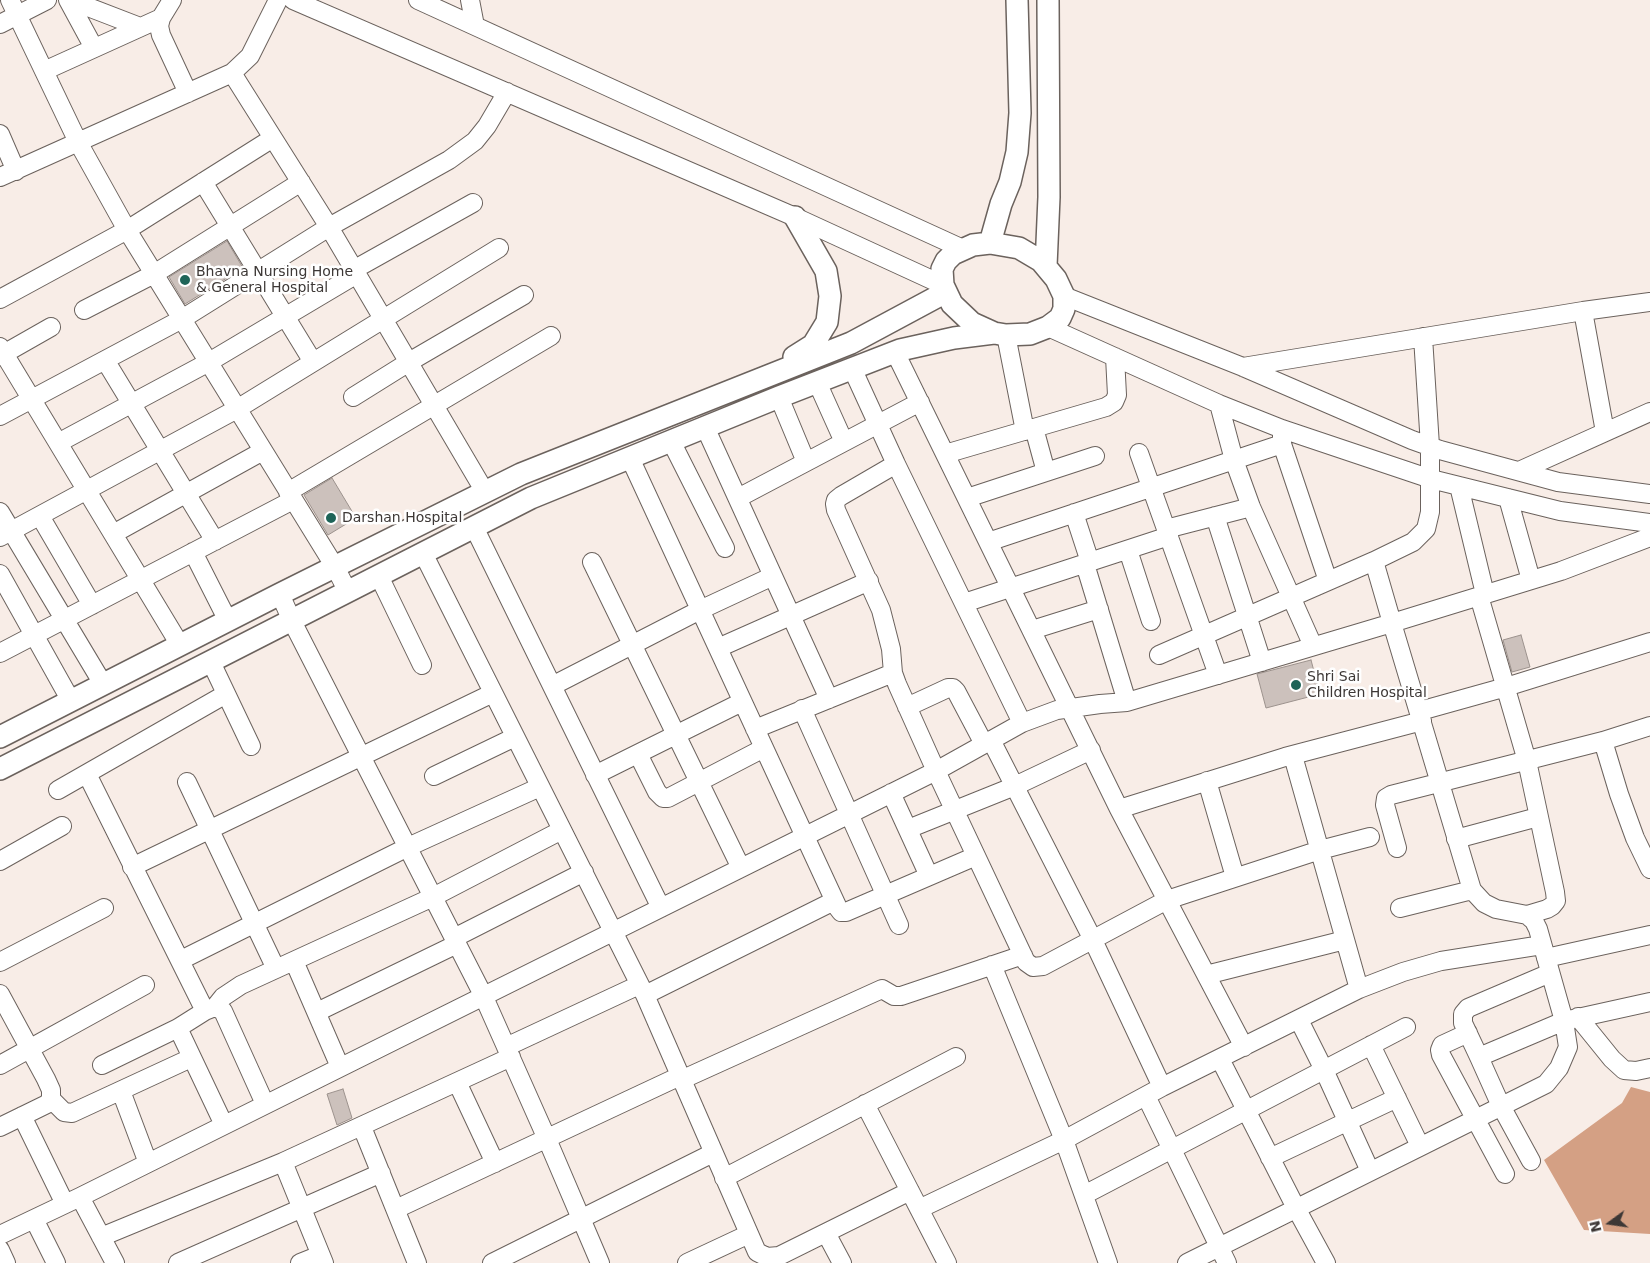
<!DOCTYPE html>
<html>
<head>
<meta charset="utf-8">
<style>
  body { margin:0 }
  #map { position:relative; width:1650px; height:1263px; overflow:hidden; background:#f8ede7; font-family:"DejaVu Sans",sans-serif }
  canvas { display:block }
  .north { position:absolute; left:1585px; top:1198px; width:50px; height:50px; -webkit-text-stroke:4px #fff; paint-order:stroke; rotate:256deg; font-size:14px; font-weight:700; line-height:20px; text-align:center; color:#3d3836 }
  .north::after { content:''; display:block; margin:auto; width:18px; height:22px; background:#3d3836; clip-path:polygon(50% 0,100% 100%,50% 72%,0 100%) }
</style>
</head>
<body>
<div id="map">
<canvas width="1650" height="1263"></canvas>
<div class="north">N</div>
</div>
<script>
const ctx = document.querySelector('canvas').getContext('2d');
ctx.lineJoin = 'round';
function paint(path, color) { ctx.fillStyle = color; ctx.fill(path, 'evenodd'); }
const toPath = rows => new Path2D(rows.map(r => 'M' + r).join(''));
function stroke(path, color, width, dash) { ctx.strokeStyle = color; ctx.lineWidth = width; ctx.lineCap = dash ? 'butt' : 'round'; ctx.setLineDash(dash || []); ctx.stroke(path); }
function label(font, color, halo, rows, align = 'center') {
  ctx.font = font + ' "DejaVu Sans",sans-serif'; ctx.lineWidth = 5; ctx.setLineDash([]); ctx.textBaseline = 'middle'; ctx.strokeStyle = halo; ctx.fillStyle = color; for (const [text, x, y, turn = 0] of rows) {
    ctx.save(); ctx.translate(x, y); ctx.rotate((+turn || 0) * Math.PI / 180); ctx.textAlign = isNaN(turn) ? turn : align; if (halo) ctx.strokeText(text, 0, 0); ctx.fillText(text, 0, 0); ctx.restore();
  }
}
paint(toPath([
  [1631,1087,1650,1092,1650,1234,1584,1230,1544,1160,1622,1103]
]), '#d4a084');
const building = toPath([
  [227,241,243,268,185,304,169,277,227,241],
  [332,478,356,518,328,535,304,495,332,478],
  [1521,635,1530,667,1512,672,1503,640,1521,635],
  [1311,660,1320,694,1266,708,1257,674,1311,660],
  [343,1089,352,1118,337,1125,327,1094,343,1089]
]);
paint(building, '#ccc1bc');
stroke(building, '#9c928d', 1);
const minor = toPath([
  [10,0,78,142,127,230,335,567,348,592],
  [68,0,94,48],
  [70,0,140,27],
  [172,0,161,18,159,26,161,35,188,93],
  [293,0,795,217,943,285],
  [418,0,963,249],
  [470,0,475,26],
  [0,24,47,0],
  [44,71,161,18],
  [232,73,329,227,485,492],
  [0,134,16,171],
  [0,177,232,73,250,56,278,0],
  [203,182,313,362],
  [355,269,473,203],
  [1064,296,1243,367,1412,440,1440,450,1558,482,1650,494],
  [0,299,127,230,273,138],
  [84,310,154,274,301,182],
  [1583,311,1605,432],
  [1048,327,1219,404,1282,429,1431,479,1560,511,1650,523],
  [1006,335,1025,431],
  [0,347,180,645],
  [895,352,1119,809,1244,1047],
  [0,356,51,327],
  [105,360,215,541],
  [1243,367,1583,311,1650,302],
  [852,368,896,464,1022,723],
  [817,382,844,442],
  [353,397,409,362,524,295],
  [779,397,806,462],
  [1219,404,1234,460,1251,507,1313,646],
  [0,416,182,319,329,227,449,160,475,141,487,126,507,92],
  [705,427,829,699],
  [1034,428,1046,472],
  [1282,434,1282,444,1328,581],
  [671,441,725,548],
  [58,443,209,362,357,274],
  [1139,453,1218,675],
  [945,454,1106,407,1114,402,1117,395,1115,357],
  [630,458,838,908,841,912,846,912,976,856],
  [896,464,841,496,836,500,835,504,836,510,881,610,891,649,893,673,897,684,936,771,1026,962,1033,967,1043,966,1167,900,1320,850,1370,837],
  [1519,471,1650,412],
  [1459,486,1485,594],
  [288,492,551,336],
  [738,498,920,402],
  [967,498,1095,456],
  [1508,498,1531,580],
  [0,512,103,684],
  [1074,513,1090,562],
  [40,516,92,605],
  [1215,516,1262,662],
  [474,527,661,908],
  [1166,529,1251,507],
  [113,534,263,451],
  [0,537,237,409,499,248],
  [988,542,1282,444],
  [1128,550,1151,621],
  [193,552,228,621],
  [423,553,645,995,757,1252,767,1257,779,1256,910,1191],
  [592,562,741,868],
  [1085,564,1127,702],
  [0,574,71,701],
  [379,576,422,665],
  [280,594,292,621,483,995,547,1139,600,1263],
  [1479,596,1527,761,1555,892,1556,901,1552,906,1547,909,1527,915],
  [964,603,1169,536],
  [1032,630,1099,609],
  [718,648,869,581],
  [0,653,293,500],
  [1159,655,1374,561],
  [211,662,251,746],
  [552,686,700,610,773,576],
  [907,707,948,688,953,688,956,691,984,744],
  [802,709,899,925],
  [1420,711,1506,687,1650,642],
  [755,729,893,673],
  [991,740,1092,938,1162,1087],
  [1603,741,1619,794,1635,838,1650,869],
  [638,754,657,792,663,798,668,798,764,748],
  [1293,756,1359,989],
  [87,774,205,1011],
  [595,775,742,702],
  [434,776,515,737],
  [1207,781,1235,877],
  [187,782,276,969],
  [58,790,226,694],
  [891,793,929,876],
  [1119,809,1285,757,1422,721],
  [908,829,1015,786,1091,750],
  [1456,839,1538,817],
  [1397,848,1385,805,1386,798,1391,795,1603,741,1650,726],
  [0,861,62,826],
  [132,867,493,693],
  [1400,908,1472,890],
  [454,938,584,872],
  [1546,958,1650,935],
  [181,960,408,847,540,787],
  [294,961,340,1067],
  [0,962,104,908],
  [992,965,1064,1140,1108,1263],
  [1206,975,1345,940],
  [0,994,46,1079,51,1090,51,1099,47,1104,0,1127],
  [645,995,834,901],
  [215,1007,223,997,241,985,433,897,562,830],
  [317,1012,457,944],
  [1578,1017,1612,1059,1624,1070,1636,1071,1650,1068],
  [1299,1020,1324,1070,1370,1171],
  [178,1028,224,1125],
  [1468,1033,1442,1045,1440,1050,1441,1055,1505,1174],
  [1371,1045,1420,1146],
  [506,1047,639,985],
  [1479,1057,1564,1021,1650,1002],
  [1220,1059,1296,1208,1326,1263],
  [0,1065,145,985],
  [102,1065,178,1028,205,1011,215,1007,223,1011,265,1104],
  [681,1080,882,989,894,996,901,996,1023,955],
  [457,1082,495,1163],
  [121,1091,148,1163],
  [1146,1096,1227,1263],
  [51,1099,64,1112,72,1113,191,1058],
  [865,1104,947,1263],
  [22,1116,65,1204],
  [362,1127,417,1263],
  [1270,1158,1397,1098],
  [1531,1161,1501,1106,1479,1057,1463,1023,1463,1014,1468,1008,1550,973],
  [283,1162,324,1263],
  [724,1178,956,1057],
  [1084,1195,1406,1027],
  [80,1197,115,1263],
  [396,1209,680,1076],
  [919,1209,1064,1140,1162,1087,1359,989,1403,972,1441,961,1542,945],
  [34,1219,56,1263],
  [826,1233,842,1263],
  [0,1235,80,1197,936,771,1022,723,1057,710,1100,704,1127,702,1392,623,1374,561,1413,542,1426,529,1430,512,1430,446,1423,337],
  [101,1237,283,1162,511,1057],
  [0,1250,6,1263],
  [178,1263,381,1173],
  [300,1263,320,1255],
  [492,1263,713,1153],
  [687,1263,749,1234],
  [1187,1263,1546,1084,1559,1068,1568,1047,1564,1021,1538,929,1534,921,1527,915,1496,909,1484,903,1472,890,1392,623,1561,571,1650,537]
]);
const major = toPath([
  [990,243,1001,204,1010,182,1017,152,1020,113,1017,0],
  [1046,266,1049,197,1048,0],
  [794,357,813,345,827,322,830,296,826,271,795,217],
  [0,737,280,594,521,474,851,343,946,292],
  [0,769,531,498,779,397,900,350,954,338,994,333,1006,335,1030,334,1048,327,1060,318,1064,309,1064,296,1056,279,1041,261,1019,248,990,243,973,245,953,254,946,261,942,269,943,285,952,304,972,323,994,333]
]);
stroke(minor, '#6b625d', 20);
stroke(major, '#6b625d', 24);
stroke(minor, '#fff', 18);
stroke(major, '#fff', 21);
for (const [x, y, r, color] of [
  [185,280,6,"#1e6458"],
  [331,518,6,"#1e6458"],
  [1296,685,6,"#1e6458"]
]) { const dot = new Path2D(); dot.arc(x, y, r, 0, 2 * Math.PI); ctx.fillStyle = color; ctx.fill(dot); stroke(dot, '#fff', 2); }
label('14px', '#3d3836', '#fff', [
  ["Bhavna Nursing Home",196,272],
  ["& General Hospital",196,288],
  ["Darshan Hospital",342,518],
  ["Shri Sai",1307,677],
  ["Children Hospital",1307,693]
], 'left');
</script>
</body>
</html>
